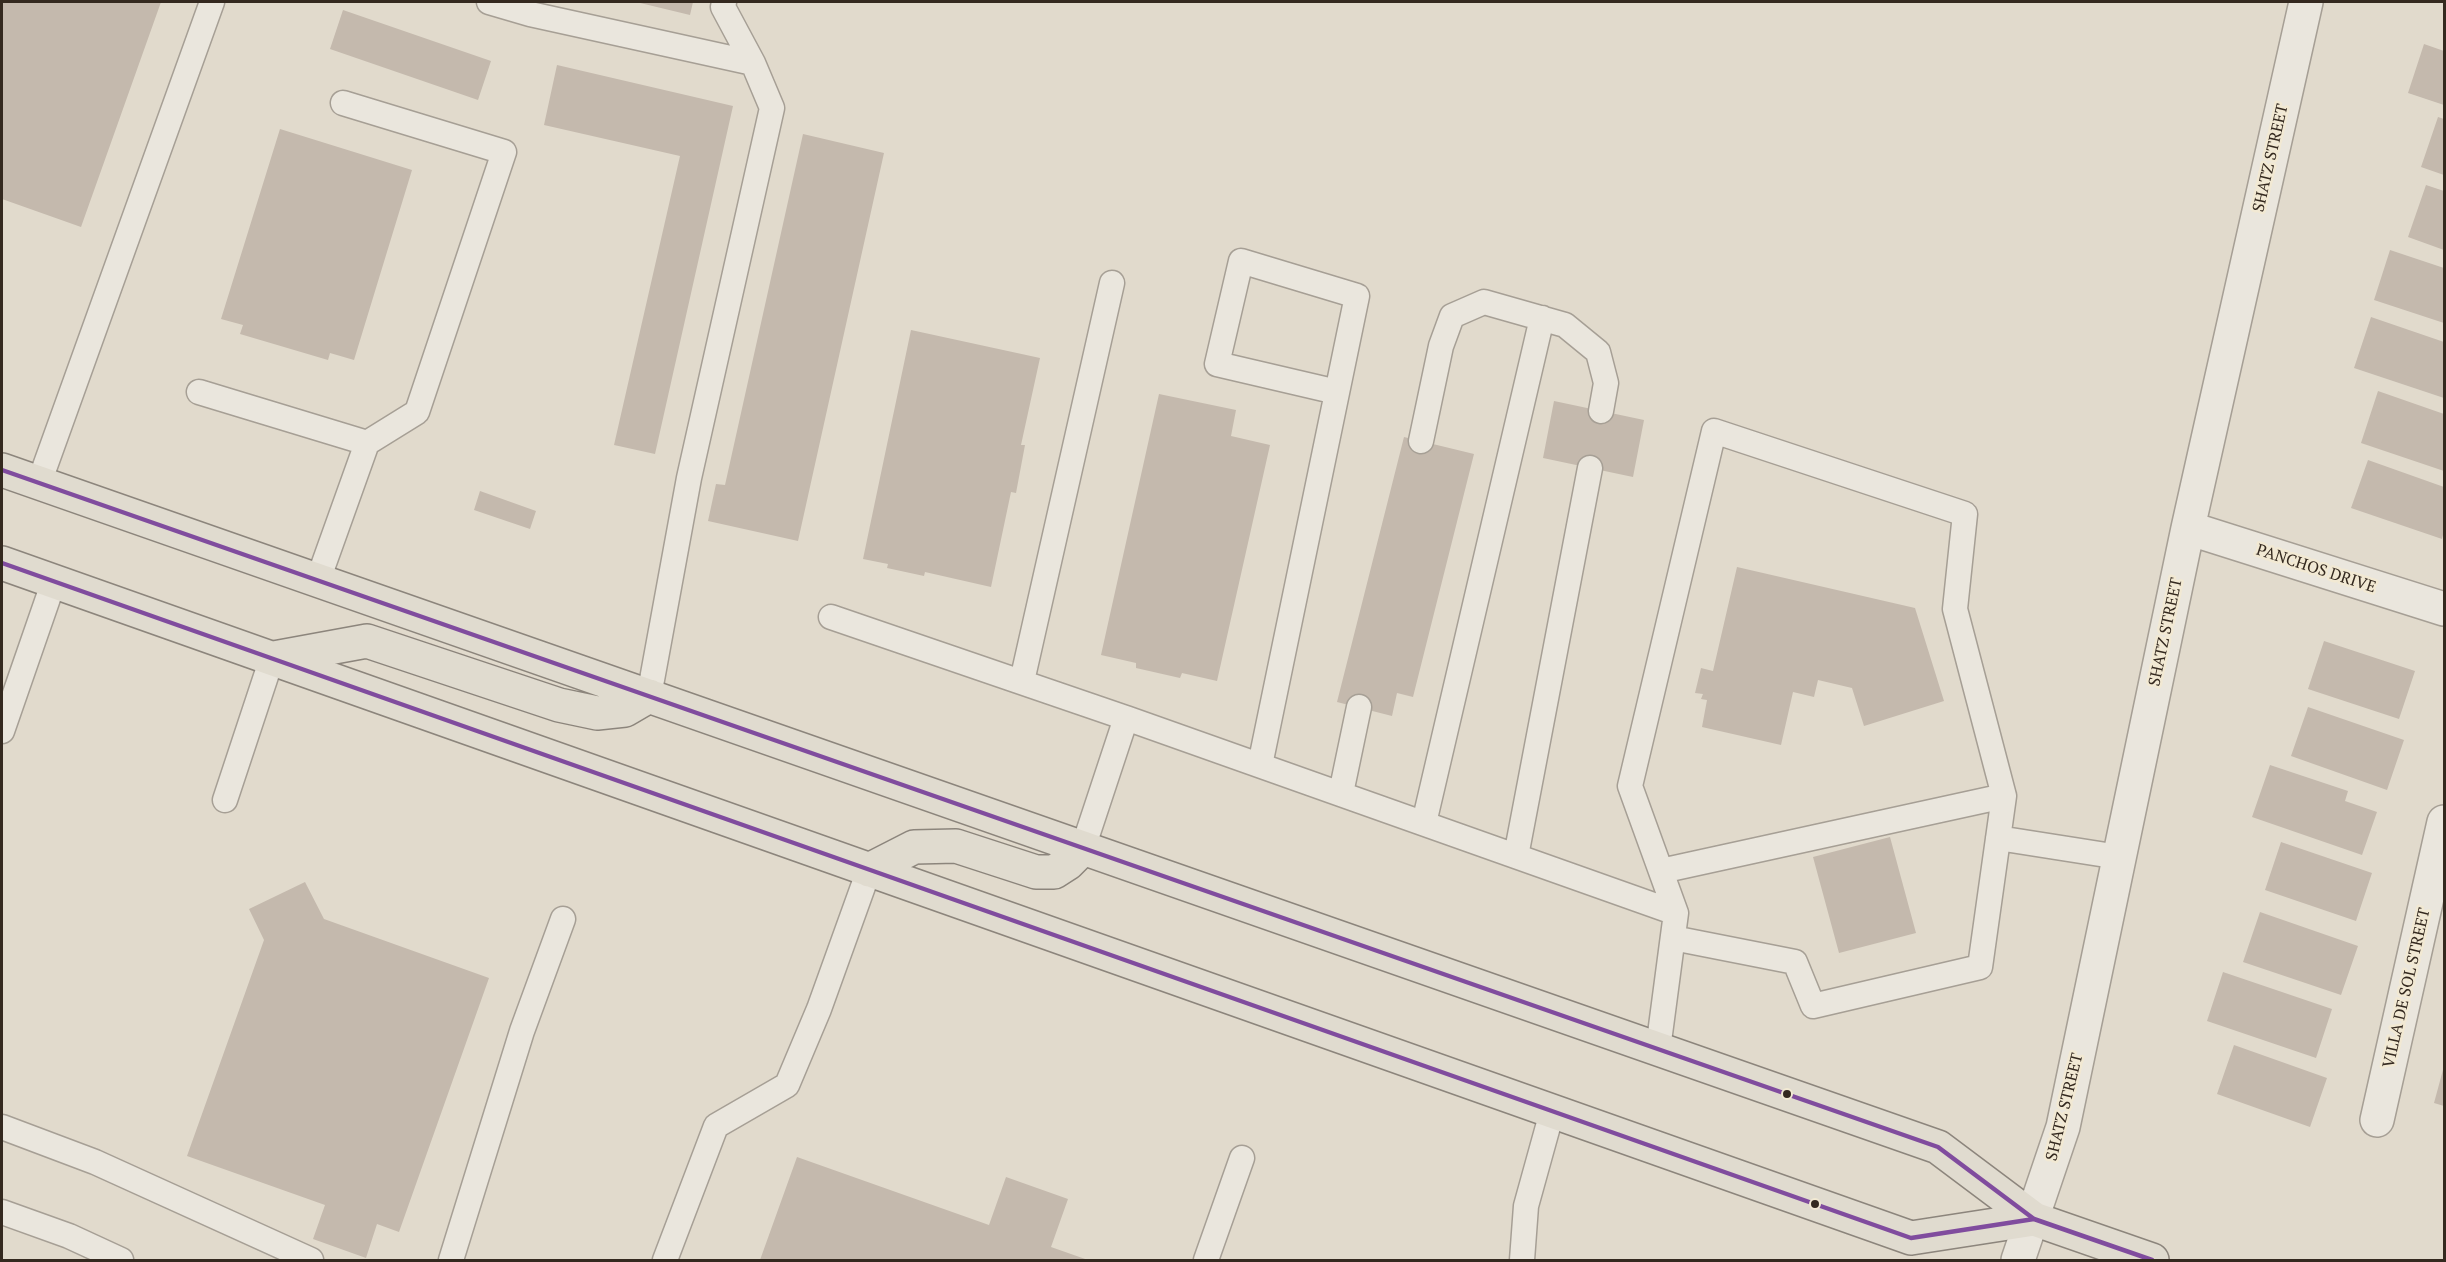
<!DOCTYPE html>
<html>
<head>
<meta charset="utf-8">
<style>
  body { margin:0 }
  #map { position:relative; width:2446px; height:1262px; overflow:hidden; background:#e1dacc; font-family:"PT Serif",serif }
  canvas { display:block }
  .frame { position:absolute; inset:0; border:3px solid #34291f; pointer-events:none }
</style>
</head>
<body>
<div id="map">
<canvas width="2446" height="1262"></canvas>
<div class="frame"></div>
</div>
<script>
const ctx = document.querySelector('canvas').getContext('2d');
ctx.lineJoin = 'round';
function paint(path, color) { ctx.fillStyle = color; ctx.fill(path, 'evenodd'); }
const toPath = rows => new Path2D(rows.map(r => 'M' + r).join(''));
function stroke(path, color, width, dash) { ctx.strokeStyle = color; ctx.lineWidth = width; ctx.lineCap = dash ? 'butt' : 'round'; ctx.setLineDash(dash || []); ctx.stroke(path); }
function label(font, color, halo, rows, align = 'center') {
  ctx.font = font + ' "PT Serif",serif'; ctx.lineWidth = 5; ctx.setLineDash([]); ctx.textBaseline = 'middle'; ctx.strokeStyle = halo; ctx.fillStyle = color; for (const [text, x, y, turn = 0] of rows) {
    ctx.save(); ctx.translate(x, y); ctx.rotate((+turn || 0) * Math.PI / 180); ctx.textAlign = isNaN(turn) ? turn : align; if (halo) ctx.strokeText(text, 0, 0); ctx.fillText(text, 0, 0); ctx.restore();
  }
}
paint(toPath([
  [2,2,161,2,81,227,2,199],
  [636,2,693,2,690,15],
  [343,10,491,61,478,100,330,49],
  [2424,44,2444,51,2444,105,2408,93],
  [557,65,733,106,655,454,614,445,680,156,544,125],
  [2438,117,2444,119,2444,175,2421,167],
  [280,129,412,170,354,360,330,353,328,360,240,334,243,325,221,319],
  [803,134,884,153,798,541,708,521,716,484,725,485],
  [2426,185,2444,191,2444,250,2408,237],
  [2390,250,2444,268,2444,323,2374,300],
  [2371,317,2444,342,2444,398,2354,368],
  [911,330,1040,358,1021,445,1025,445,1016,493,1011,492,991,587,925,572,924,576,887,568,888,564,863,559],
  [2378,391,2444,414,2444,471,2361,443],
  [1159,394,1236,410,1231,436,1270,445,1217,681,1182,673,1180,678,1136,668,1136,663,1101,655],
  [1554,401,1644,420,1633,477,1543,458],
  [1404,437,1474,454,1413,697,1397,693,1392,716,1337,702],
  [2368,460,2444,487,2444,531,2442,539,2351,508],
  [480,491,536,511,530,529,474,510],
  [1737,567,1915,608,1944,701,1864,726,1852,688,1818,680,1814,697,1793,692,1781,745,1702,727,1707,700,1701,699,1703,694,1695,693,1701,668,1713,671],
  [2324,641,2415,671,2399,719,2308,689],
  [2308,707,2404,740,2387,790,2291,756],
  [2270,765,2348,791,2345,801,2377,812,2362,855,2252,817],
  [1890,837,1916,933,1839,953,1813,857],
  [2281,842,2372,873,2356,921,2265,890],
  [305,882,324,919,489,978,399,1232,377,1224,366,1258,313,1239,325,1205,187,1156,264,940,249,909],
  [2260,912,2358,946,2341,995,2243,962],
  [2223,972,2332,1009,2316,1058,2207,1021],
  [2234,1045,2327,1078,2310,1127,2217,1094],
  [2444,1066,2444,1106,2434,1103],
  [797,1157,989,1225,1006,1177,1068,1199,1051,1247,1088,1260,760,1260]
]), '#c4b9ad');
const lane = toPath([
  [489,2,530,14,753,63],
  [343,103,504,152,417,412,367,443],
  [199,392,367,443,318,580],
  [1421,441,1441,346,1452,316,1484,302,1565,325,1598,352,1606,383,1601,411],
  [39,483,212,2],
  [831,617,1126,718,1083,848],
  [1022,681,1112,283],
  [649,696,689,478,772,108,753,63,723,7,724,2],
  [1126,718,1676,913,1658,1049],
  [2,731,54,581],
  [1260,765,1357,296,1241,261,1217,364,1337,392],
  [1341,793,1359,707],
  [225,800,272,658],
  [1424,823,1542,318],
  [1998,838,2119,857],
  [1516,856,1590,468],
  [1661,871,2004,796,1955,609,1965,514,1714,431,1630,786,1676,913],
  [1673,938,1795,962,1813,1006,1980,967,2004,796],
  [2,1127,95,1162,311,1260],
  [2,1212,69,1236,121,1260],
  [451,1260,522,1031,563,919],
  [665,1260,716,1126,787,1085,819,1009,869,870],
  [1206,1260,1242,1158],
  [1522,1260,1526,1206,1552,1112]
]);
const street = toPath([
  [2188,528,2444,609],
  [2377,1120,2444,822],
  [2018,1260,2063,1127,2188,528,2306,2]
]);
const primary = toPath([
  [2,470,1938,1147,2034,1219,2152,1260],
  [2,563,1911,1238,2034,1219],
  [274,658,367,641,559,705,597,713,625,710,649,696],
  [869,870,914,847,956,846,1036,872,1054,872,1068,863,1083,848]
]);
stroke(lane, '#a69f95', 27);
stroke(street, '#a69f95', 36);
stroke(primary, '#8c857c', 36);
stroke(lane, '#eae6dd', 24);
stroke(street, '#eae6dd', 33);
stroke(primary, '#e0dbcf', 33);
stroke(toPath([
  [2,470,1938,1147,2034,1219,2152,1260],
  [2,563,1911,1238,2034,1219]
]), '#804c9e', 4.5);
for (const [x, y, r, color] of [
  [1787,1094,5,"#34291f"],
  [1815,1204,5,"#34291f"]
]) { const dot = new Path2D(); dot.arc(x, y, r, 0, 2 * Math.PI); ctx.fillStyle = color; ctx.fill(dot); stroke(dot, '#f2e9d3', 2); }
label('16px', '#34291f', '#f2e9d3', [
  ["SHATZ STREET",2271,158,-77],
  ["PANCHOS DRIVE",2316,569,18],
  ["SHATZ STREET",2166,632,-78],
  ["VILLA DE SOL STREET",2407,988,-77],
  ["SHATZ STREET",2065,1107,-76]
]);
</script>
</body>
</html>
